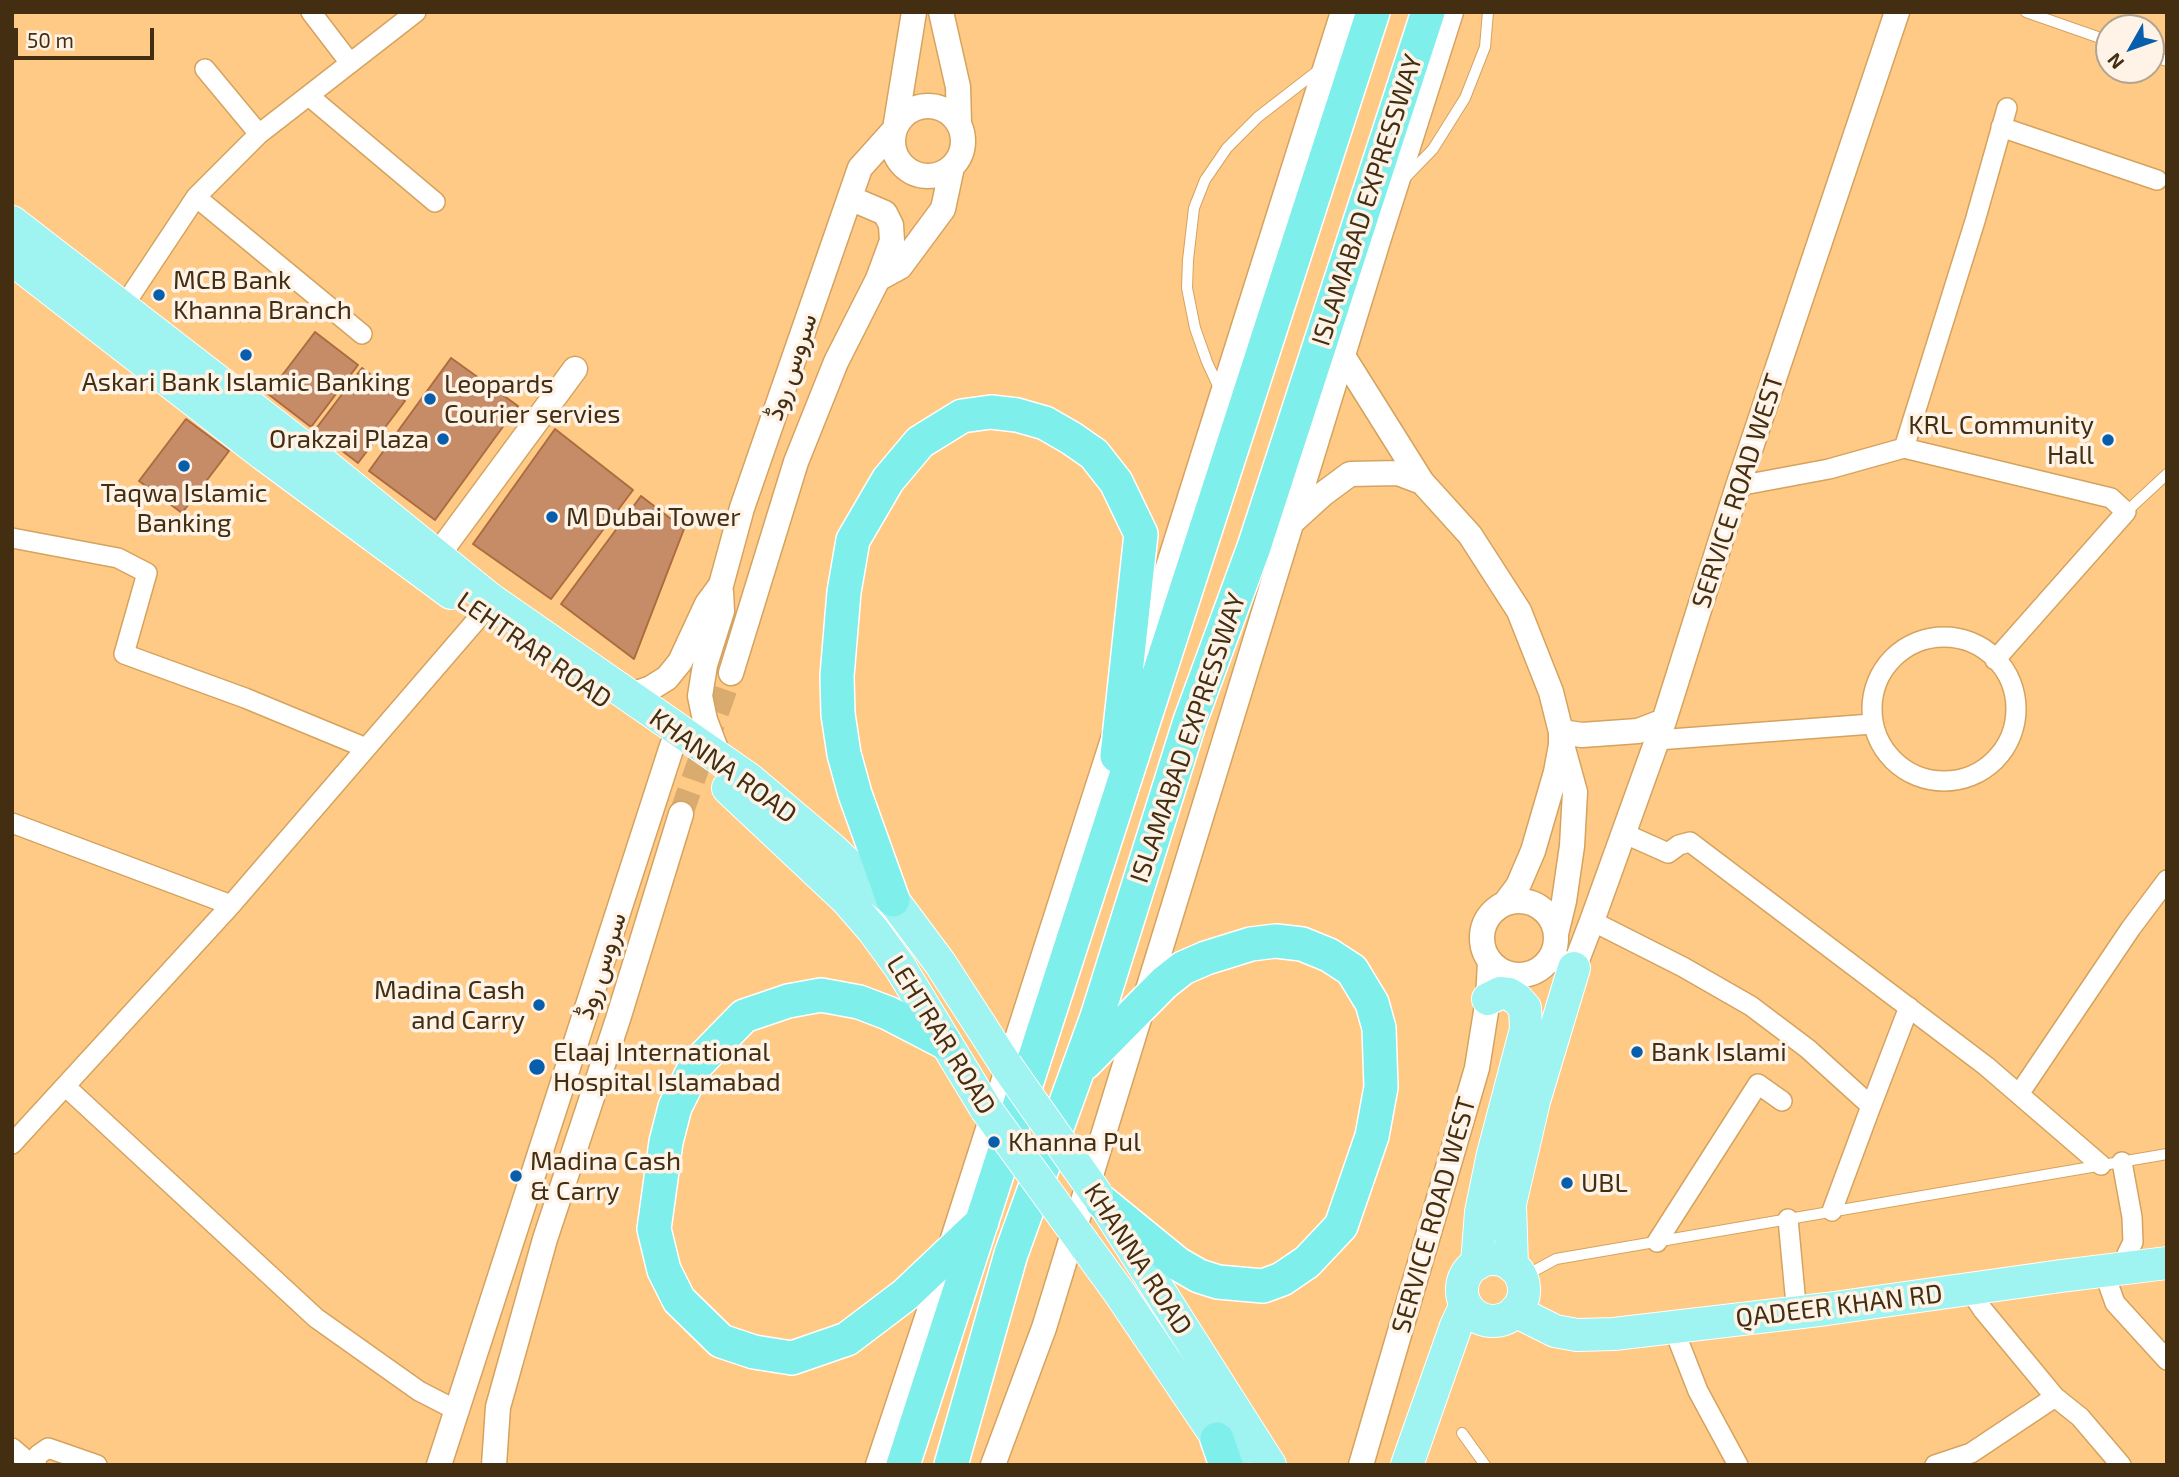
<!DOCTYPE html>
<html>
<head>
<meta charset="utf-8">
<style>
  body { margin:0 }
  #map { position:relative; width:2179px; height:1477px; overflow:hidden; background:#feca85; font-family:"Exo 2",sans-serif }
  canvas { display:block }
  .frame { position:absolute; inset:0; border:14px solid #432e12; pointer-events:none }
  .north { position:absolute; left:2095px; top:14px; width:70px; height:70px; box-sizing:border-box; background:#fef3e6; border:2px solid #b3a491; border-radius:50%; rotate:230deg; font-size:19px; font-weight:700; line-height:28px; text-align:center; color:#432e12 }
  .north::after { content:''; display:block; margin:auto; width:24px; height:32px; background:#085eac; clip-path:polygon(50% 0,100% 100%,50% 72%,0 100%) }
  .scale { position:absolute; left:14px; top:28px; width:140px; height:32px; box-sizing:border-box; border:4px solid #432e12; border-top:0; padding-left:9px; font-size:21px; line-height:24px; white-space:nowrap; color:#432e12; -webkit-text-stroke:5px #fef3e6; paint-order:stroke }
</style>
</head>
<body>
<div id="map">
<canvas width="2179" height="1477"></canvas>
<div class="frame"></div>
<div class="north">N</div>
<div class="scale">50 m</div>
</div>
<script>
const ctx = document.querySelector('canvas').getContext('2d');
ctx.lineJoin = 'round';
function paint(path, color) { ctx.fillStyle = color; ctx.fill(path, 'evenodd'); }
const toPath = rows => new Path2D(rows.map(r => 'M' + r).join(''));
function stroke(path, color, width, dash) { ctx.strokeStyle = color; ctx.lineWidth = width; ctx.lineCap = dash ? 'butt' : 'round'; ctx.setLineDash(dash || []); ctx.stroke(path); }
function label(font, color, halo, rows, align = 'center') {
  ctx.font = font + ' "Exo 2",Vazirmatn,sans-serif'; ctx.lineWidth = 7; ctx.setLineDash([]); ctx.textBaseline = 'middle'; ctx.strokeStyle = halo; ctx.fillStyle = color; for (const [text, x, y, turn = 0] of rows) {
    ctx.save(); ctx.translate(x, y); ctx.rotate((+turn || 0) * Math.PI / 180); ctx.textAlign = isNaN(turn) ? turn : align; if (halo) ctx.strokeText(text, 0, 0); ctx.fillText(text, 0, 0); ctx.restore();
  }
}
const building = toPath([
  [315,332,358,365,311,427,268,394,315,332],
  [451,358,518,406,435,520,369,471,451,358],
  [362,368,405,401,358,463,315,430,362,368],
  [186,419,229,451,182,513,139,481,186,419],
  [555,429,633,490,551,599,473,544,555,429],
  [641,496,684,529,634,659,561,604,641,496]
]);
paint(building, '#c68c68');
stroke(building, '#ae6b3f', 2);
stroke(toPath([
  [681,814,731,673]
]), '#d9ab6e', 24, [24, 12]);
const service = toPath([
  [2026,12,2109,41],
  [2151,56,2167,61],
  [1406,177,1433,149,1465,98,1485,47,1488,12],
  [1219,388,1207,362,1195,328,1187,288,1188,260,1194,208,1205,180,1227,148,1258,117,1320,69],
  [2126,512,2167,474],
  [1521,1278,1556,1259,2167,1154],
  [1462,1433,1485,1465]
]);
const minor = toPath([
  [311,12,350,63],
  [205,69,259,134],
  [309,96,435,202],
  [2001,127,2157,180],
  [196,197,362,334],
  [123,307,196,197,259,134,416,12],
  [1904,448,2111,498,2126,512,1995,660],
  [1738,486,1829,469,1904,448,1975,221,2007,108],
  [12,538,118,558,147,573,124,654,245,698,366,748],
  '1872 709a72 72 0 1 1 144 0a72 72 0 1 1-144 0Z',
  [1657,740,1872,724],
  [12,823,231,905],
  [1623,833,1668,853,1679,845,1690,842,1986,1066,2101,1165],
  [1592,921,1683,967,1751,1006,1808,1049,1871,1106,1832,1211],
  [65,1086,316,1318,419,1391,456,1410],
  [2019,1094,2131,928,2167,880],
  [1871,1106,1909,1007],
  [12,1144,231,905,481,615],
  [2122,1162,2132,1217,2133,1242,2127,1254],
  [1788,1219,1795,1294],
  [1657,1242,1758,1084,1782,1101],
  [2104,1272,2115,1303,2167,1360],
  [1969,1289,1983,1310,2055,1397,2080,1417,2121,1465],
  [1673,1327,1698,1391,1738,1465],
  [12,1448,32,1465],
  [35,1465,38,1455,48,1448,97,1465],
  [1935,1465,1971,1453,2055,1397]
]);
const tertiary = toPath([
  [941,12,958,87,959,123],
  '893 141a35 35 0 1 1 70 0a35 35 0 1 1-70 0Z',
  [878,279,900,267,943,209,952,167],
  [1343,356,1422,482,1470,535,1519,611,1551,692,1561,732,1561,745,1556,772,1533,851,1518,886,1506,902],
  [1291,523,1323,494,1350,474,1398,473,1422,482],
  [437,556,575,369],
  [1138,662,1343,12],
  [731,673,796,462,836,362,878,279,892,241,891,225,885,213,850,198],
  [628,696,651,688,667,678,680,662,707,604,721,585,742,508,860,168,895,129,914,12],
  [1561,732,1582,735,1638,731,1664,721],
  [719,757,705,720,700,696,705,665,722,611,721,592],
  '1482 938a37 37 0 1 1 74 0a37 37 0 1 1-74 0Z',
  [1556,934,1564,901,1572,846,1575,792,1562,745],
  [1551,957,1574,968,1592,921,1664,721,1738,486,1897,12],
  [439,1465,672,746],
  [494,1465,498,1407,545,1239,618,1019,681,814],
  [878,1465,949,1251,1114,736],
  [993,1465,1044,1328,1378,241,1451,12],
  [1361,1465,1477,1068,1488,999,1490,962]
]);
const primary = toPath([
  [12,222,299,444,490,599,749,779,833,850,855,871,893,900,940,963,1006,1065],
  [12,259,263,454,451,593],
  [728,788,846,899,873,930,900,967,986,1109],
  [1108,1210,1270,1465],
  [1084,1244,1119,1292,1233,1461],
  '1462 1290a31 31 0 1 1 62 0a31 31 0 1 1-62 0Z',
  [1477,1264,1481,1212,1493,1154,1526,1029,1525,1008,1517,999,1509,994,1500,993,1488,999],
  [1512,1266,1510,1204,1534,1101,1574,968],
  [1515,1311,1555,1331,1577,1335,1614,1334,1827,1309,2061,1276,2167,1263],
  [1407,1465,1456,1326,1466,1305]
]);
const trunk = toPath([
  [893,900,855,794,844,754,838,714,837,676,844,592,853,540,888,480,920,442,962,416,991,412,1017,415,1045,423,1071,438,1094,454,1116,482,1141,534,1117,756],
  [944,1042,888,1013,859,1002,821,995,788,1001,744,1016,696,1065,675,1107,666,1142,654,1229,664,1270,679,1300,721,1341,754,1352,792,1358,847,1339,905,1295,982,1222],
  [1085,1063,1164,983,1183,968,1206,958,1251,944,1276,941,1302,944,1329,955,1352,970,1372,1003,1379,1028,1381,1087,1372,1136,1341,1226,1307,1262,1282,1279,1263,1286,1218,1282,1199,1276,1178,1264,1102,1202],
  [1217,1439,1226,1465],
  [903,1465,1373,12],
  [951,1465,1011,1254,1097,1017,1190,721,1254,547,1428,12]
]);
stroke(service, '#d6a35f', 12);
stroke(minor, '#d6a35f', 22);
stroke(tertiary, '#d6a35f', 27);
stroke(primary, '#fff', 34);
stroke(trunk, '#fff', 36);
stroke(service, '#fff', 10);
stroke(minor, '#fff', 19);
stroke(tertiary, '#fff', 24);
stroke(primary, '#9ff3f1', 32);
stroke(trunk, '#7fefec', 33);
const primaryBridge = toPath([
  [1006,1065,1097,1195],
  [986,1109,1084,1244]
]);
stroke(primaryBridge, '#fff', 34, []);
stroke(primaryBridge, '#9ff3f1', 32);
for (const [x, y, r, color] of [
  [159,295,7,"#085eac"],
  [246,355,7,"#085eac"],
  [430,399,7,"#085eac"],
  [443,439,7,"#085eac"],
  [2108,440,7,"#085eac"],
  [184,466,7,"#085eac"],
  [552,517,7,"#085eac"],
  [539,1005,7,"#085eac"],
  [1637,1052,7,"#085eac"],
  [537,1067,9,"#085eac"],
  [994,1142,7,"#085eac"],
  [516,1176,7,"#085eac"],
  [1567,1183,7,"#085eac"]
]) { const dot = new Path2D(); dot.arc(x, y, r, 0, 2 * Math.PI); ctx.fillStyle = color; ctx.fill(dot); stroke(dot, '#fef3e6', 2.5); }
label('26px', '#432e12', '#fef3e6', [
  ["ISLAMABAD EXPRESSWAY",1367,200,-72],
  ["سروس روڈ",791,367,-71],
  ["SERVICE ROAD WEST",1738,491,-72],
  ["LEHTRAR ROAD",534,650,35],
  ["ISLAMABAD EXPRESSWAY",1188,738,-71],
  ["KHANNA ROAD",723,766,36],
  ["سروس روڈ",601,966,-72],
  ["LEHTRAR ROAD",941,1035,58],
  ["SERVICE ROAD WEST",1434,1215,-74],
  ["KHANNA ROAD",1138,1259,57],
  ["QADEER KHAN RD",1839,1306,-7]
]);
label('26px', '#432e12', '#fef3e6', [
  ["MCB Bank",173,280],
  ["Khanna Branch",173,310],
  ["Askari Bank Islamic Banking",246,382,"center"],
  ["Leopards",444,384],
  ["Courier servies",444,414],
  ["KRL Community",2094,425,"right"],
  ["Hall",2094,455,"right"],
  ["Orakzai Plaza",429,439,"right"],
  ["Taqwa Islamic",184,493,"center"],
  ["Banking",184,523,"center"],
  ["M Dubai Tower",566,517],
  ["Madina Cash",525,990,"right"],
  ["and Carry",525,1020,"right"],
  ["Elaaj International",553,1052],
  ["Hospital Islamabad",553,1082],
  ["Bank Islami",1651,1052],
  ["Khanna Pul",1008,1142],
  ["Madina Cash",530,1161],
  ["& Carry",530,1191],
  ["UBL",1581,1183]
], 'left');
</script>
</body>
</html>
